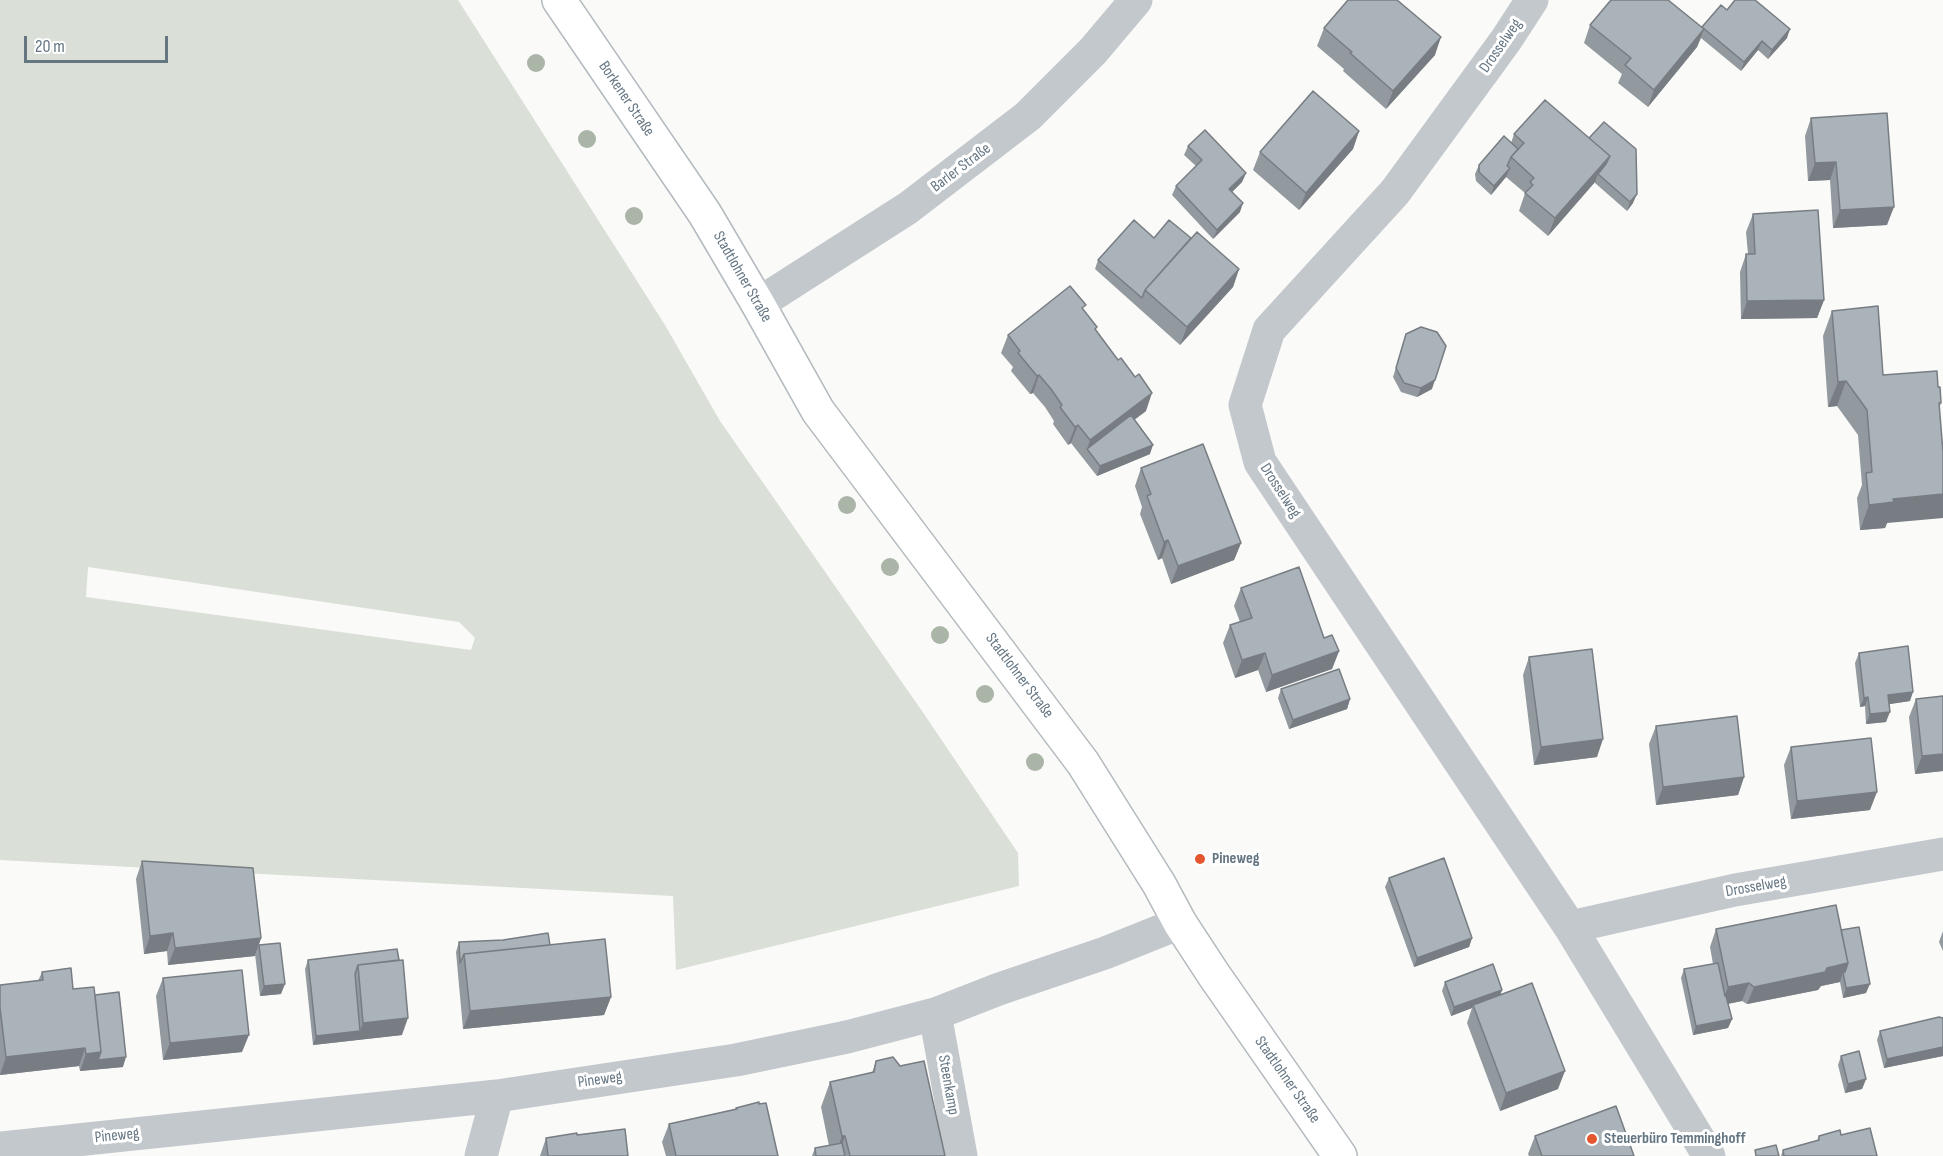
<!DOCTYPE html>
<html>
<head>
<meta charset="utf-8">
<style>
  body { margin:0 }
  #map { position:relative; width:1943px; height:1156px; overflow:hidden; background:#fafaf8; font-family:"Sofia Sans Condensed",sans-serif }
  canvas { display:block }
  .scale { position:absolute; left:24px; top:36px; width:144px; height:27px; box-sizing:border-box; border:3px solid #657683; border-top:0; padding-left:8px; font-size:18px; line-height:21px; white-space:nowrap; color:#657683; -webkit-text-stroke:4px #fff; paint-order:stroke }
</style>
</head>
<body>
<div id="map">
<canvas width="1943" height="1156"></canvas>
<div class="scale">20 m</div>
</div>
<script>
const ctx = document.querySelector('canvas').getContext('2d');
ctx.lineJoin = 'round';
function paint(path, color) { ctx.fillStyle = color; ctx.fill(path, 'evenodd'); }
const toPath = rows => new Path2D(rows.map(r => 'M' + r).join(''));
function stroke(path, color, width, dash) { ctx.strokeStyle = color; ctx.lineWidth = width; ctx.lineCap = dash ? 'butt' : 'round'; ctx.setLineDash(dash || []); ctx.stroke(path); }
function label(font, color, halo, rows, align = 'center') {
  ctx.font = font + ' "Sofia Sans Condensed",sans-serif'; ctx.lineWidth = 6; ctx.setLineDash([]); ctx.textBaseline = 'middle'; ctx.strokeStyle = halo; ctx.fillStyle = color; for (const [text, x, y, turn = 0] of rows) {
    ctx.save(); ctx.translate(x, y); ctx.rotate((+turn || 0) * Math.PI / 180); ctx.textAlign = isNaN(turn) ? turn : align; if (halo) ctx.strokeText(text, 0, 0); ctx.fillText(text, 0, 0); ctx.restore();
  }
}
paint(toPath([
  [0,0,458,0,665,325,720,421,922,711,1018,853,1019,886,676,970,673,896,0,860],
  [88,567,459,622,475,638,471,650,86,597]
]), '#dadfd7');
const secondary = toPath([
  [559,0,705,214,758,304,818,411,1083,763,1159,884,1180,923,1214,975,1340,1156]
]);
stroke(secondary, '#b3babf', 36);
stroke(toPath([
  [1532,0,1506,40,1395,192,1269,330,1245,405,1260,462,1570,927,1709,1156],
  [758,304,908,208,1028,116,1093,51,1136,0],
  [1570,927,1735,890,1943,854],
  [935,1014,961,1156],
  [0,1148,497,1096,736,1060,847,1037,935,1014,999,989,1105,953,1180,923],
  [481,1156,497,1096]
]), '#c3c8cc', 33);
stroke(secondary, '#fff', 33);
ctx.fillStyle = '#aab4a7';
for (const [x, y] of [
  [536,63],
  [587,139],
  [634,216],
  [847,505],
  [890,567],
  [940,635],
  [985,694],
  [1035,762]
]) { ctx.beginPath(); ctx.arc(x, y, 9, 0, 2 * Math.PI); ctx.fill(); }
paint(toPath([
  [1727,10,1787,38,1768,59,1758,50,1741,71,1701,38,1697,47,1648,107,1618,83,1622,74,1584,43,1590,25,1702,28],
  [1324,28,1435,55,1386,109,1343,71,1344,69,1317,46],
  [1545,100,1633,203,1627,211,1595,183,1595,182,1548,236,1519,211,1525,193,1506,177,1491,195,1476,181,1475,174,1479,165,1511,143,1514,134],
  [1811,118,1887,225,1833,228,1830,180,1808,181,1805,136],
  [1359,131,1353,149,1299,210,1253,170,1260,152],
  [1188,146,1246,173,1242,182,1232,192,1240,212,1213,239,1172,195,1176,186,1196,166,1184,155],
  [1753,214,1824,300,1817,318,1741,319,1740,272,1746,254,1748,254,1746,232],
  [1154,238,1191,238,1239,269,1233,287,1180,345,1095,269,1098,260],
  [1084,310,1146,411,1134,420,1150,454,1097,476,1071,443,1068,445,1053,424,1054,421,1045,407,1033,393,1030,394,1011,371,1013,367,1001,353,1008,335],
  [1832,311,1883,375,1938,387,1941,403,1940,406,1885,528,1860,530,1857,498,1862,485,1858,435,1837,406,1828,407,1823,336],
  [1406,334,1432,389,1417,397,1401,392,1393,377],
  [1141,468,1241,543,1234,560,1171,584,1162,558,1158,560,1140,514,1142,507,1135,486],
  [1241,588,1324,638,1339,651,1332,669,1266,692,1258,670,1235,678,1223,643,1230,625,1240,622,1234,606],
  [1859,653,1910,701,1889,704,1886,722,1866,724,1865,706,1860,707,1855,663],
  [1529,657,1597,757,1534,765,1523,675],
  [1281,689,1350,699,1347,709,1289,729,1278,698],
  [1943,696,1943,771,1915,774,1909,717,1916,699],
  [1656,726,1744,777,1738,795,1656,805,1649,744],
  [1791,747,1870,810,1791,819,1784,765],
  [142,861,261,938,255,956,168,965,167,951,144,954,136,879],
  [1389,878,1472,938,1469,947,1414,967,1385,887],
  [1716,929,1841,930,1866,993,1843,998,1840,982,1821,986,1818,990,1747,1004,1742,1001,1728,1004,1732,1019,1728,1028,1693,1035,1681,978,1684,969,1713,964,1710,947],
  [1943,931,1943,951,1939,942],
  [459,942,550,945,611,997,604,1015,463,1029,456,952],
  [259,945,281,994,260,996,255,954],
  [397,949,402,1035,313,1045,305,969,308,960],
  [42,972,73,989,95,995,123,1067,80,1071,79,1066,0,1075,0,985,38,981],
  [163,978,242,1052,163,1060,156,996],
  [1445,982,1502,990,1500,995,1558,1089,1500,1111,1467,1023,1472,1008,1451,1016,1442,991],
  [1943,1018,1943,1056,1884,1068,1877,1040,1880,1031],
  [1841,1056,1866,1079,1862,1089,1845,1093,1838,1065],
  [876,1061,945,1156,812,1156,815,1148,829,1146,821,1107,830,1082,872,1073],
  [759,1104,778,1156,666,1156,662,1142,669,1124,735,1109,736,1108],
  [577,1135,628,1156,540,1156,546,1138],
  [1841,1135,1877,1156,1781,1156,1783,1150,1817,1141,1819,1136],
  [1535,1136,1634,1156,1529,1156,1528,1154]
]), '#929a9f');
paint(toPath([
  [1704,29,1697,47,1648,107,1654,90],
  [1790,29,1787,38,1768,59,1772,50],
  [1441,37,1435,55,1386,109,1393,91],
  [1762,41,1758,50,1741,71,1744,62],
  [1359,131,1353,149,1299,210,1306,193],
  [1610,156,1603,174,1598,174,1595,182,1548,236,1555,218],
  [1836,162,1830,180,1808,181,1815,163],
  [1510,168,1506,177,1491,195,1494,186],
  [1246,173,1242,182,1226,198,1229,189],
  [1637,194,1633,203,1627,211,1630,202],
  [1243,203,1240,212,1213,239,1217,230],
  [1894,207,1887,225,1833,228,1840,210],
  [1239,269,1233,287,1180,345,1187,327],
  [1824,300,1817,318,1741,319,1747,301],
  [1039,375,1033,393,1030,394,1037,376],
  [1435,380,1432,389,1417,397,1421,388],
  [1846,381,1837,406,1828,407,1838,382],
  [1152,393,1146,411,1090,453,1087,449,1090,440],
  [1078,425,1071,443,1068,445,1075,427],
  [1153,445,1150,454,1097,476,1100,466],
  [1943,494,1943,518,1887,523,1885,528,1860,530,1869,505,1893,499],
  [1168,540,1162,558,1158,560,1164,542],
  [1241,543,1234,560,1171,584,1178,566],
  [1339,651,1332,669,1266,692,1272,675],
  [1265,653,1258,670,1235,678,1242,660],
  [1913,692,1910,701,1884,705,1888,695],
  [1868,697,1865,706,1860,707,1864,698],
  [1350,699,1347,709,1289,729,1293,720],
  [1890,712,1886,722,1866,724,1870,714],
  [1603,739,1597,757,1534,765,1541,747],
  [1943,754,1943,771,1915,774,1922,756],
  [1744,777,1738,795,1656,805,1663,787],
  [1877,792,1870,810,1791,819,1797,801],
  [173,933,167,951,144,954,150,936],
  [261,938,255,956,168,965,175,948],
  [1472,938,1469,947,1414,967,1417,958],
  [1848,963,1844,975,1843,972,1840,982,1821,986,1818,990,1747,1004,1754,987],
  [1749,983,1742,1001,1721,1005,1728,987],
  [285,984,281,994,260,996,264,986],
  [1870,984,1866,993,1843,998,1846,988],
  [1502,990,1499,999,1473,1005,1472,1008,1451,1016,1454,1007],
  [611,997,604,1015,463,1029,470,1011],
  [408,1018,402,1035,313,1045,316,1036,360,1031,363,1023],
  [1732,1019,1728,1028,1693,1035,1696,1026],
  [249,1035,242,1052,163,1060,170,1043],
  [1943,1047,1943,1056,1884,1068,1887,1059],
  [85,1048,79,1066,0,1075,6,1057],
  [101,1052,126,1057,123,1067,80,1071,86,1054],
  [1565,1071,1558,1089,1500,1111,1506,1093],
  [1866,1079,1862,1089,1845,1093,1848,1084],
  [842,1136,845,1136,838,1156,835,1156]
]), '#777d82');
const building = toPath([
  [1348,0,1397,0,1441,37,1393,91,1350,53,1352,52,1324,28,1348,0],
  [1611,0,1668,0,1704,29,1654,90,1625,65,1631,58,1590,25,1611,0],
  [1735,0,1755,0,1790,29,1772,50,1762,41,1744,62,1702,27,1721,5,1727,10,1735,0],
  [1313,91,1359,131,1306,193,1260,152,1313,91],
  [1545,100,1610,156,1555,218,1525,193,1533,185,1530,182,1534,178,1511,157,1524,143,1514,134,1545,100],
  [1887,113,1894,207,1840,210,1836,162,1815,163,1811,118,1887,113],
  [1604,122,1636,149,1637,194,1630,202,1598,174,1606,164,1610,156,1589,138,1604,122],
  [1205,130,1246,173,1229,189,1243,203,1217,230,1176,186,1202,160,1188,146,1205,130],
  [1504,136,1518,149,1511,157,1507,166,1510,168,1494,186,1479,172,1479,165,1504,136],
  [1818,210,1824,300,1747,301,1746,254,1755,254,1753,214,1818,210],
  [1134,220,1154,238,1169,220,1191,238,1145,290,1142,298,1098,260,1134,220],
  [1197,232,1239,269,1187,327,1145,290,1197,232],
  [1070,286,1086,305,1082,308,1097,327,1095,329,1118,360,1121,358,1135,377,1139,374,1152,393,1090,440,1078,425,1075,427,1060,407,1062,405,1051,389,1039,375,1037,376,1018,353,1020,351,1008,335,1070,286],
  [1878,306,1883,375,1937,371,1938,387,1940,387,1941,403,1939,403,1943,452,1943,494,1893,499,1894,502,1869,505,1866,473,1872,472,1867,410,1846,381,1838,382,1832,311,1878,306],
  [1421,327,1437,332,1446,346,1435,380,1421,388,1404,383,1396,368,1406,334,1421,327],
  [1131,415,1153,445,1100,466,1087,449,1131,415],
  [1203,444,1241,543,1178,566,1168,540,1164,542,1147,496,1151,494,1141,468,1203,444],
  [1299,567,1324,638,1332,635,1339,651,1272,675,1265,653,1242,660,1230,625,1252,618,1241,588,1299,567],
  [1908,646,1913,692,1888,695,1890,712,1870,714,1868,697,1864,698,1859,653,1908,646],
  [1592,649,1603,739,1541,747,1529,657,1592,649],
  [1339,669,1350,699,1293,720,1281,689,1339,669],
  [1943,696,1943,754,1922,756,1916,699,1943,696],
  [1737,716,1744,777,1663,787,1656,726,1737,716],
  [1871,738,1877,792,1797,801,1791,747,1871,738],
  [1444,858,1472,938,1417,958,1389,878,1444,858],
  [142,861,253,868,261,938,175,948,173,933,150,936,142,861],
  [1836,905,1848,963,1827,968,1825,972,1754,987,1749,983,1728,987,1716,929,1836,905],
  [1859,927,1870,984,1846,988,1843,972,1845,972,1848,963,1841,930,1859,927],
  [548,933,550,945,464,954,460,963,459,942,503,940,548,933],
  [605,939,611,997,470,1011,464,954,605,939],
  [280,943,285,984,264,986,259,945,280,943],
  [397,949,399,960,358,965,355,974,360,1031,316,1036,308,960,397,949],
  [403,960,408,1018,363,1023,358,965,403,960],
  [1718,963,1725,996,1726,996,1732,1019,1696,1026,1684,969,1718,963],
  [1493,964,1502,990,1454,1007,1445,982,1493,964],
  [71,968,73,989,94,987,101,1052,86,1054,85,1048,6,1057,0,1008,0,985,43,980,42,972,71,968],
  [242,970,249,1035,170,1043,163,978,242,970],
  [1532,983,1565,1071,1506,1093,1473,1005,1532,983],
  [119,992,126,1057,98,1060,101,1052,95,995,119,992],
  [1939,1017,1943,1018,1943,1047,1887,1059,1880,1031,1939,1017],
  [1859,1051,1866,1079,1848,1084,1841,1056,1859,1051],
  [893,1057,900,1066,924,1061,945,1156,850,1156,845,1136,842,1136,830,1082,874,1072,876,1061,893,1057],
  [759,1102,759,1104,766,1103,778,1156,676,1156,669,1124,737,1109,736,1108,759,1102],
  [1616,1106,1634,1156,1542,1156,1535,1136,1616,1106],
  [1870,1128,1877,1156,1784,1156,1783,1150,1819,1140,1819,1136,1840,1130,1841,1135,1870,1128],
  [625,1129,628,1156,548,1156,546,1138,577,1133,577,1135,625,1129],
  [842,1143,845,1156,816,1156,815,1148,842,1143],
  [1776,1145,1779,1156,1756,1156,1755,1150,1776,1145]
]);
paint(building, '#aab3b9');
stroke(building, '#777d82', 1.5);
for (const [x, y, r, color] of [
  [1200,859,6,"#e4572e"],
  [1592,1139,6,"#e4572e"]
]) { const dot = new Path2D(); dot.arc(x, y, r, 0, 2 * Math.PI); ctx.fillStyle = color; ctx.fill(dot); stroke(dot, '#fff', 2); }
label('16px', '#657683', '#fff', [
  ["Drosselweg",1501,46,-55],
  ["Borkener Straße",626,99,56],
  ["Barler Straße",961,168,-37],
  ["Stadtlohner Straße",742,277,60],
  ["Drosselweg",1280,491,57],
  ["Stadtlohner Straße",1019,676,53],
  ["Drosselweg",1756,887,-10],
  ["Pineweg",600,1080,-8],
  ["Stadtlohner Straße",1287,1080,55],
  ["Steenkamp",948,1085,80],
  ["Pineweg",117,1136,-6]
]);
label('bold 16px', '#657683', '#fff', [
  ["Pineweg",1212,859],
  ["Steuerbüro Temminghoff",1604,1139]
], 'left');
</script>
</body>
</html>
